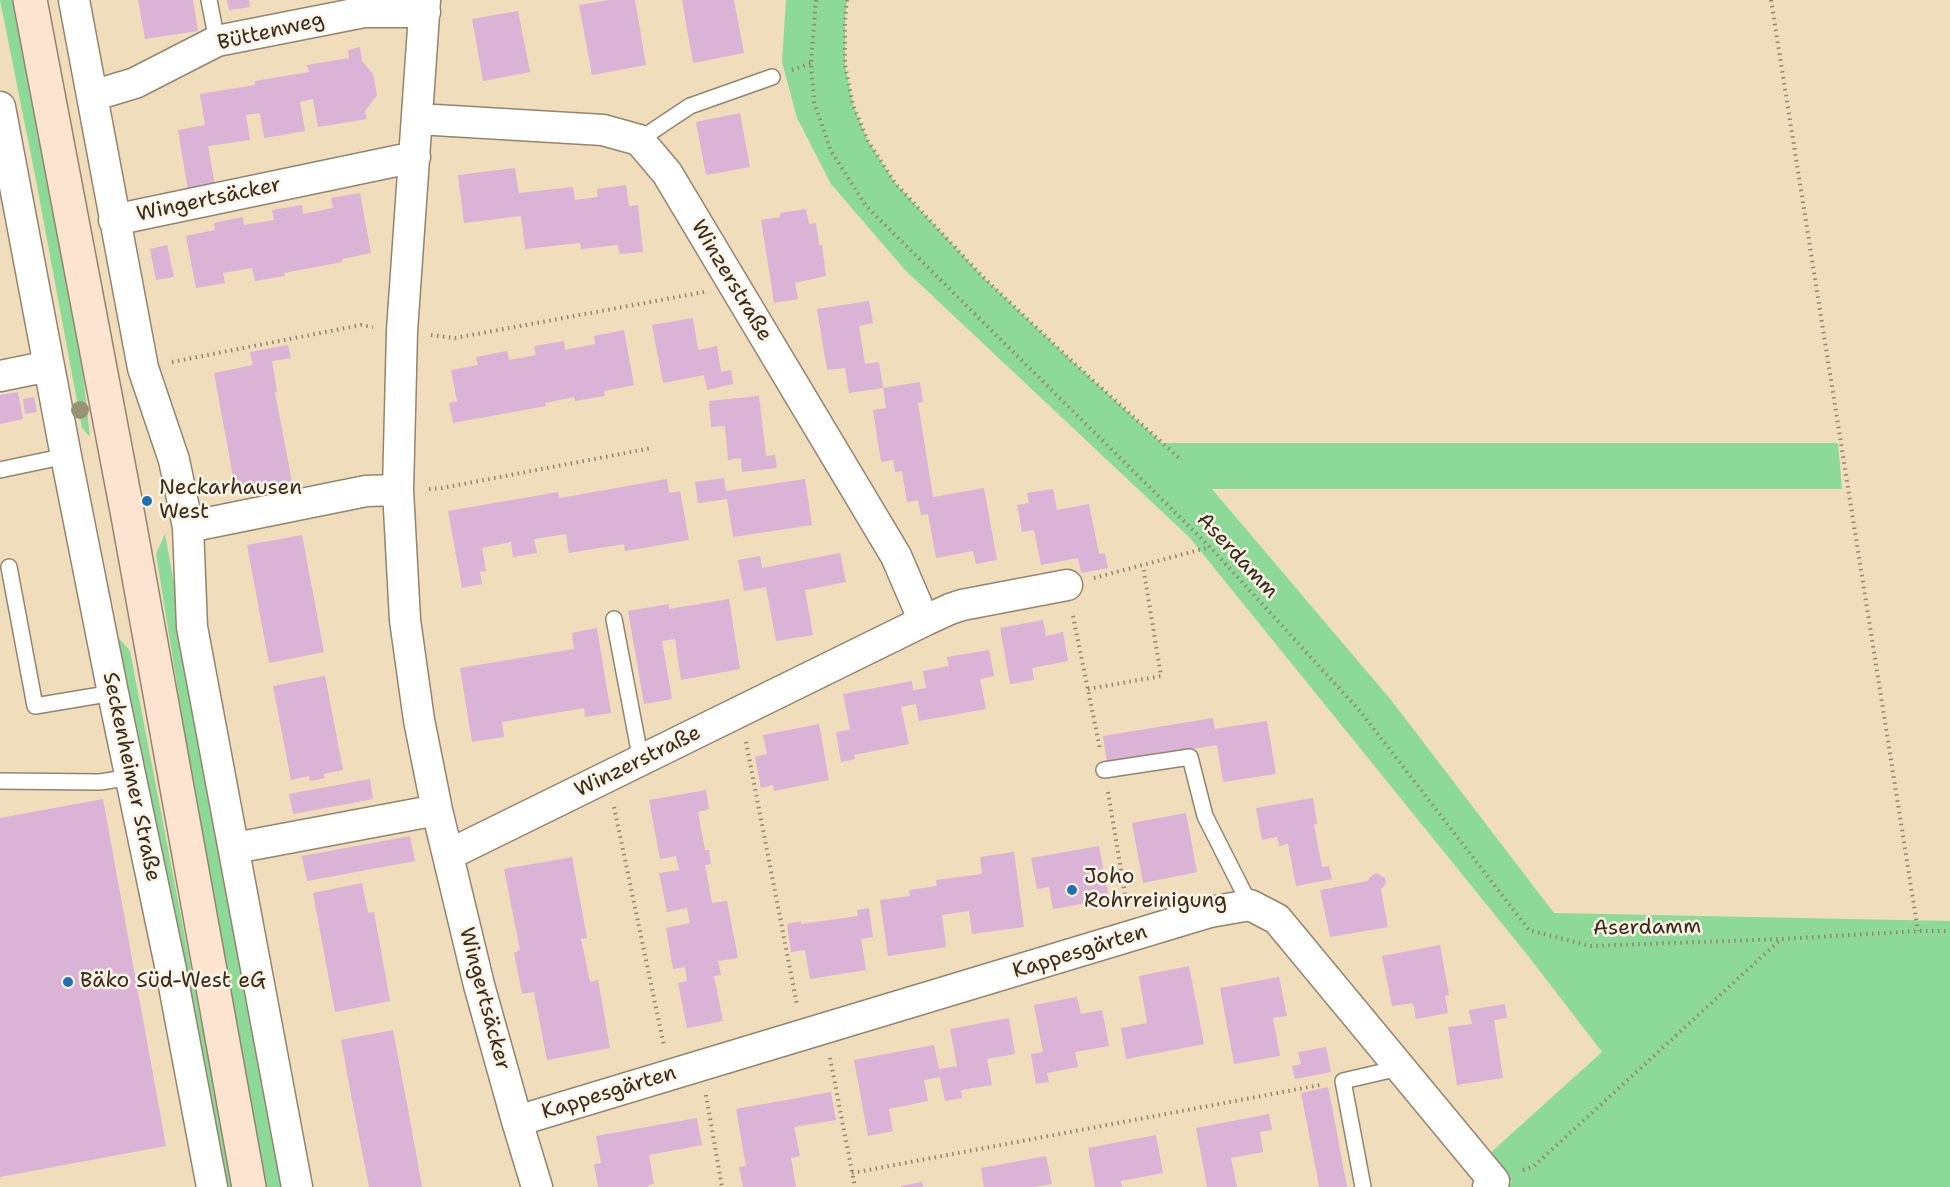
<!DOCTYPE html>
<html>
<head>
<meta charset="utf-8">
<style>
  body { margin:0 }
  canvas { display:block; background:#efddbc }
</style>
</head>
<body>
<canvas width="1950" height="1187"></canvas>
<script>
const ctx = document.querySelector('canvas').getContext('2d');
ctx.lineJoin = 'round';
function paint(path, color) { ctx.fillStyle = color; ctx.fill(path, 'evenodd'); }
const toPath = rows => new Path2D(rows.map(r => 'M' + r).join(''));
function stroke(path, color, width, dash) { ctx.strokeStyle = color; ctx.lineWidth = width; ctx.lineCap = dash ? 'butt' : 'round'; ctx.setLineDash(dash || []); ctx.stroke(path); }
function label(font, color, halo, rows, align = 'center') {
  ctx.font = font + ' "Shantell Sans",sans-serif'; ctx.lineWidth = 5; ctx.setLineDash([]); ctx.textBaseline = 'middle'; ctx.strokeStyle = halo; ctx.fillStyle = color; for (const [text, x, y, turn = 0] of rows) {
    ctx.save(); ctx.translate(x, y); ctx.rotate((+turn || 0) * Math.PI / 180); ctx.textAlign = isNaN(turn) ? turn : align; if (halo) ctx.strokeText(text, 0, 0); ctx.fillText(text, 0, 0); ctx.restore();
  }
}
paint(toPath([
  [0,0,12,0,81,356,90,437,82,428,35,175],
  [786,0,847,0,845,21,845,65,853,105,868,141,895,183,981,275,1074,363,1162,443,1838,443,1842,489,1212,489,1391,700,1554,913,1950,921,1950,1187,1507,1187,1512,1182,1488,1155,1602,1052,1529,957,1190,538,905,270,831,184,797,118,782,62],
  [165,534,284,1187,266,1187,225,982,156,554],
  [106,623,130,651,233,1187,222,1187]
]), '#8dda98');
paint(toPath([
  [138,0,193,0,198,31,145,39],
  [227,0,249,0,250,7,229,10],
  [609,0,635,0,646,65,592,75,579,5],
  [682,0,734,0,744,53,693,63],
  [518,11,530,72,483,81,472,19],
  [360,47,362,61,373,74,377,95,365,111,367,119,318,127,313,99,300,102,305,131,264,138,260,113,246,115,250,140,208,146,216,192,189,197,178,130,205,125,200,94,255,85,255,81,309,72,307,65,349,58,348,50],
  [740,113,750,167,706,175,696,122],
  [515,168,519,193,573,187,575,200,598,197,597,189,626,185,629,206,638,205,643,252,619,254,618,245,581,249,580,243,525,249,521,216,464,223,458,175],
  [360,193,371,253,342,259,342,262,284,273,285,276,255,281,252,268,223,273,225,283,196,288,186,236,215,230,214,223,243,217,244,225,274,220,272,210,302,205,303,214,333,208,331,198],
  [806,209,809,224,816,223,819,245,822,245,826,276,795,283,798,299,774,303,761,220,780,217,780,213],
  [167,245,174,277,156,280,150,249],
  [869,301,873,323,859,326,865,364,879,362,883,388,849,393,845,368,827,370,817,309],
  [693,318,698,350,717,346,721,372,731,370,733,384,707,390,704,375,663,383,652,325],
  [624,330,634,385,604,391,605,396,575,401,574,397,545,403,546,406,453,423,449,403,457,401,451,370,478,365,476,357,507,351,509,360,536,355,534,346,564,341,565,350,595,344,594,336],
  [288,345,291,358,272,361,277,392,275,392,292,482,236,493,214,373,253,365,250,352],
  [920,382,923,402,918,403,933,497,984,488,997,560,976,564,973,551,936,558,928,514,921,515,918,500,907,502,902,471,895,472,893,460,881,462,873,410,886,408,883,388],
  [18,392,23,419,0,424,0,395],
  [759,396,766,456,775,455,777,468,742,472,741,458,728,460,725,426,711,427,709,401],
  [34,397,37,412,25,414,23,399],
  [724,478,726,491,805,479,812,525,733,537,727,499,698,503,695,482],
  [667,479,669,493,680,491,689,540,625,551,624,544,569,553,566,534,534,539,537,553,513,557,511,542,482,548,486,571,480,572,482,584,462,588,448,511,558,492,560,498],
  [1053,489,1057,510,1089,504,1099,554,1105,553,1108,568,1081,573,1078,558,1041,565,1034,530,1022,532,1017,505,1029,503,1027,493],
  [302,535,324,652,269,663,247,545],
  [840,553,846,582,805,590,813,635,776,641,766,587,744,591,738,560,760,556,762,568],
  [729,599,740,669,681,680,675,639,662,641,672,699,644,704,628,611,669,604,669,609],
  [1043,620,1046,636,1063,632,1068,661,1032,668,1034,680,1010,684,1000,628],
  [597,628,611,713,585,717,584,708,502,722,504,737,472,742,460,668,574,649,572,633],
  [989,650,994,676,980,679,986,709,919,721,916,704,901,707,909,744,854,755,855,759,841,762,836,732,850,730,843,694,912,681,913,690,926,688,923,671,949,666,947,657],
  [325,676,343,770,323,774,325,778,310,781,309,776,291,780,273,686],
  [1213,718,1215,729,1267,721,1276,774,1223,782,1217,745,1107,763,1103,736],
  [819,724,829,780,774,791,773,785,761,788,755,757,767,754,763,735],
  [370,779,373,799,293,814,289,794],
  [706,790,709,809,698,812,705,850,709,850,711,864,705,865,712,903,727,901,738,958,718,961,721,975,714,976,723,1021,687,1028,678,983,687,981,685,967,673,969,666,928,690,923,687,908,667,912,659,873,679,870,676,856,660,859,649,800],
  [1313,798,1317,824,1314,825,1322,867,1329,866,1332,879,1296,886,1288,844,1279,846,1277,837,1262,840,1256,808],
  [103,799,166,1146,0,1177,0,818],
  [1186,813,1197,872,1143,883,1132,823],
  [410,836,415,861,307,881,302,856],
  [1099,846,1109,899,1053,909,1049,887,1037,889,1031,858],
  [1014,852,1024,927,972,934,969,911,942,915,946,947,888,956,880,900,910,896,909,890,937,886,936,880,982,874,980,857],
  [572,857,587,938,581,939,590,982,598,980,610,1048,547,1060,534,992,522,994,514,953,520,950,504,869],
  [1376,873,1385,878,1386,883,1381,890,1388,927,1330,937,1320,890,1368,881,1370,877],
  [362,883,368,913,374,912,390,1001,335,1012,313,893],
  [869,908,873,937,861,939,866,970,810,979,805,950,791,952,787,924,801,921,801,924,858,916,857,910],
  [1440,945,1449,995,1445,996,1448,1013,1416,1019,1413,1003,1392,1006,1382,956],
  [1189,966,1204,1044,1126,1059,1121,1028,1147,1023,1139,976],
  [1279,977,1287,1016,1273,1018,1280,1056,1234,1064,1220,988],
  [1077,997,1081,1014,1102,1010,1109,1046,1075,1052,1078,1067,1047,1073,1049,1082,1036,1084,1031,1054,1043,1052,1034,1005],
  [1505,1004,1507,1018,1494,1020,1503,1078,1457,1085,1448,1027,1472,1024,1469,1010],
  [1009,1018,1015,1054,987,1059,992,1085,961,1090,962,1098,945,1101,940,1077,924,1080,928,1101,889,1109,893,1131,868,1136,854,1060,934,1045,939,1069,957,1066,950,1029],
  [393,1030,410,1120,422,1187,369,1187,352,1100,341,1040],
  [1326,1047,1331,1072,1295,1079,1292,1066,1301,1064,1298,1052],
  [1328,1087,1331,1101,1347,1187,1319,1187,1317,1175,1301,1093],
  [831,1092,836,1120,794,1127,800,1156,791,1158,796,1187,743,1187,739,1167,746,1166,736,1109],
  [1269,1114,1272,1130,1260,1132,1263,1152,1231,1158,1237,1187,1207,1187,1196,1128],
  [697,1118,702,1145,649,1155,654,1184,648,1185,649,1187,598,1187,594,1164,601,1163,596,1136],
  [1156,1135,1163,1173,1121,1181,1122,1187,1095,1187,1088,1148],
  [1046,1156,1052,1184,1034,1187,984,1187,981,1168],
  [922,1182,923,1187,901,1187,901,1186]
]), '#dab3d6');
const lane = toPath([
  [209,0,217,41],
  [639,140,690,106,772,77],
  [0,470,66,456],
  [9,567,35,706,113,693],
  [614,619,641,761],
  [1104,770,1190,757,1205,816,1250,905],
  [0,781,100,782,132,777],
  [1363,1187,1343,1081,1399,1068]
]);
const street = toPath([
  [74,0,143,368,174,460,188,527,192,627,297,1187],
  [425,0,402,331,398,490,405,620,419,720,437,810,479,985,517,1121,537,1187],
  [92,96,135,83,217,41,364,12,425,12],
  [0,107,66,456,113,693,171,970,212,1187],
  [418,119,603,130,639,140,667,173,896,556,924,621,448,855],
  [114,220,415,157],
  [0,376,49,366],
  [188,527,366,491,398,490],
  [924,621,950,609,962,605,1067,585],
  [235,848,437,810],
  [517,1121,1210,912,1250,905,1277,919,1494,1181,1488,1187]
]);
const secondary = toPath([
  [30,0,128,516,249,1187]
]);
stroke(lane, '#95846d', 18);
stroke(street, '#95846d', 33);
stroke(secondary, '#95846d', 36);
stroke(toPath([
  [816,0,811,63,814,102,831,151,866,206,1210,547,1360,711,1529,930,1590,946,1782,939,1918,931,1950,931],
  [847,0,845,21,845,65,853,105,868,141,895,183,981,275,1074,363,1179,458],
  [1771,0,1918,931],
  [792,70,811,63],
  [431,335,455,338,704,292],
  [172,362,361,325,373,327],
  [429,489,442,488,652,448],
  [1094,578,1210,547],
  [1073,616,1100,749],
  [1088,689,1161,676,1143,566],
  [746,742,797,1005],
  [1108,792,1127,906],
  [614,807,664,1046],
  [830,1058,855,1187],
  [706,1095,722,1187],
  [1523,1170,1534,1166,1780,940],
  [852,1173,1320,1085]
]), '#95846d', 4, [1.5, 4.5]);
stroke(lane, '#fff', 15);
stroke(street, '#fff', 30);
stroke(secondary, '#fde4d0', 33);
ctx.fillStyle = '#989376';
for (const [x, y] of [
  [80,410]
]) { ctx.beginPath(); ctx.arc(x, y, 9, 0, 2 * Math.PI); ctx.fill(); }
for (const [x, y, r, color] of [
  [147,501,6,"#1f6fb2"],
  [1072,890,6,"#1f6fb2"],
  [68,982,6,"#1f6fb2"]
]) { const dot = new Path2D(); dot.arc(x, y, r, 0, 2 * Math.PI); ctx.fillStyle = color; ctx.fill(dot); stroke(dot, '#fcf5e5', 2); }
label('21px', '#3b2a1e', '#fcf5e5', [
  ["Büttenweg",271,32,-13],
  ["Wingertsäcker",209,200,-12],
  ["Winzerstraße",731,281,59],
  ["Aserdamm",1237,556,47],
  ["Winzerstraße",638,762,-26],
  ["Seckenheimer Straße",131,777,78],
  ["Aserdamm",1647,928,-1],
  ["Kappesgärten",1080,952,-17],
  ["Wingertsäcker",484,999,75],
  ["Kappesgärten",609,1093,-17]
]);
label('21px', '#3b2a1e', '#fcf5e5', [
  ["Neckarhausen",159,489],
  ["West",159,513],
  ["Joho",1084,878],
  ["Rohrreinigung",1084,902],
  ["Bäko Süd-West eG",80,982]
], 'left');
</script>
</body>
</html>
